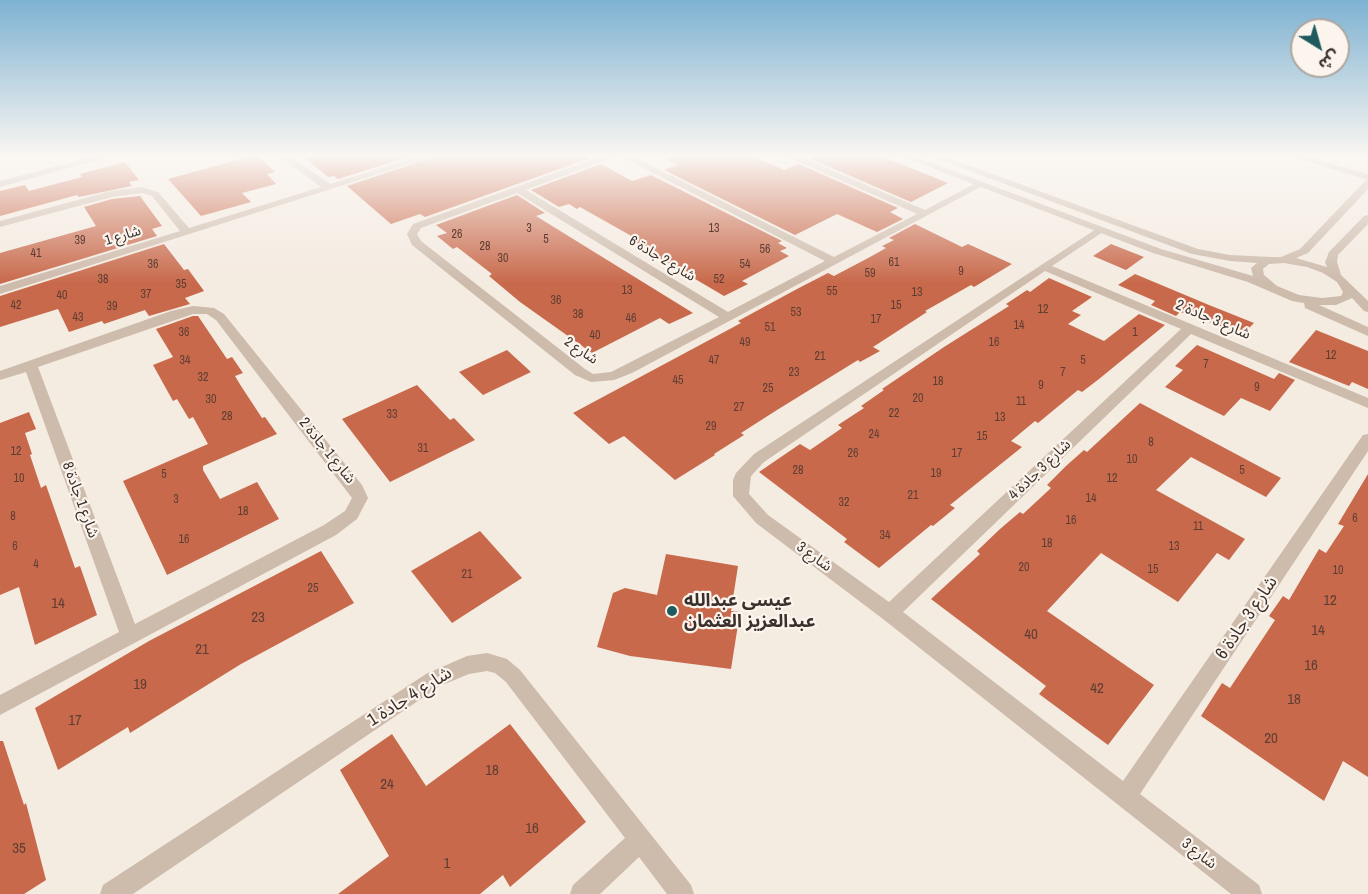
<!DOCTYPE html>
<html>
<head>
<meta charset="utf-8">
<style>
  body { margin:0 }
  #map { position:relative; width:1368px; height:894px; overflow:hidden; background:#f4ebe1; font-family:"Archivo Narrow","Noto Sans Arabic",sans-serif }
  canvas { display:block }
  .north { position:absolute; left:1290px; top:18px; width:60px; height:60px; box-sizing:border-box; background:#fbf5ee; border:2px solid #aea6a0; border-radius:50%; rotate:143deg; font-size:16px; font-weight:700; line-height:24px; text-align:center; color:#3b302b }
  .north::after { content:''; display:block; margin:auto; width:21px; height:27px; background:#1f5a5e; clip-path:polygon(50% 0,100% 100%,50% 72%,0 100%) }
</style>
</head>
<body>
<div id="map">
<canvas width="1368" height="894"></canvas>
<div class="north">ش</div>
</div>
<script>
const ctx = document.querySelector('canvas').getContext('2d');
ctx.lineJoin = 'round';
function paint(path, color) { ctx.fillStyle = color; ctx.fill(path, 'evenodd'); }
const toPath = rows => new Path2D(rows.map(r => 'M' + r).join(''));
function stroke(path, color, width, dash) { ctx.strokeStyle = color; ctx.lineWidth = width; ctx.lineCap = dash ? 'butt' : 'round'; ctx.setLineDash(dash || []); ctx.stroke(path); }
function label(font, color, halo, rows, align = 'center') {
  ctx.font = font + ' "Archivo Narrow","Noto Sans Arabic",sans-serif'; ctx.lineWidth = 4.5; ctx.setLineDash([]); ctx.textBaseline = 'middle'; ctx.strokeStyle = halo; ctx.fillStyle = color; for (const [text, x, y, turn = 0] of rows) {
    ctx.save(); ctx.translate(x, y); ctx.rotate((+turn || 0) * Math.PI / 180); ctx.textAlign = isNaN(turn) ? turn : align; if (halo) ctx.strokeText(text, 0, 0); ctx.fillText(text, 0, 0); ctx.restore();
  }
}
paint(toPath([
  [248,157,259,157,275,172,267,174,276,184,242,193,251,202,201,216,168,179],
  [304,157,408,157,338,179,334,176,328,177],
  [434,157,589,157,590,158,425,217,420,214,391,224,347,186],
  [663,157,754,157,784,170,799,164,898,208,890,212,903,219,877,232,837,214,795,235,664,170,678,165],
  [815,157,884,157,948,183,911,202,811,159],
  [125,162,139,180,129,182,132,186,79,197,77,195,0,216,0,191,25,185,29,191,82,177,80,174],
  [601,164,632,181,651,175,782,241,778,243,787,248,780,251,789,256,742,281,748,284,724,296,629,240,635,238,580,207,577,209,569,204,559,207,531,190],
  [517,195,545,213,536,216,693,313,669,324,660,318,592,353,520,302,489,276,492,274,457,247,453,249,437,236,447,233,436,225],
  [140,196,162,226,152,229,157,236,0,284,0,253,96,226,84,207,112,199],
  [915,224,962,247,968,244,1012,264,974,287,971,285,925,311,927,312,873,347,880,351,860,362,858,360,777,410,741,433,744,435,714,454,715,455,675,480,624,436,609,444,573,413,741,323,738,321,797,289,828,273,834,276,870,257,886,248,882,246,894,240,889,238],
  [164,244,184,270,188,269,204,291,185,298,190,304,149,316,145,310,104,324,102,321,69,332,58,309,0,327,0,296],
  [1111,244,1144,257,1126,270,1093,256],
  [1135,274,1209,305,1254,323,1242,335,1196,317,1180,312,1176,316,1151,305,1155,301,1118,285],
  [1049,278,1092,297,1072,311,1081,315,1068,324,1104,341,1139,314,1165,325,1099,379,1082,392,1078,390,1038,423,1035,421,1011,441,1022,447,950,505,955,508,933,526,931,525,879,568,844,542,847,539,759,472,800,444,810,450,842,428,838,425,864,408,861,406,884,390,882,389,944,347,1009,306,1006,304,1027,290,1030,292],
  [193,316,198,316,227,359,232,357,243,373,235,376,241,386,262,418,265,417,277,434,203,466,203,470,220,499,257,482,279,519,167,575,123,481,208,444,193,417,189,419,177,399,173,401,153,365,173,357,156,329],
  [1316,330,1368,351,1368,389,1352,382,1349,386,1289,362],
  [1197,345,1274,379,1279,373,1295,380,1270,411,1241,398,1224,416,1165,387,1183,370,1175,366],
  [507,350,531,372,483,395,459,372],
  [417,385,450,420,454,418,475,440,390,482,342,419],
  [1140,403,1281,478,1266,497,1191,457,1156,490,1245,539,1229,560,1217,553,1178,602,1101,553,1047,611,1154,685,1108,745,1039,694,1046,686,931,599,980,554,977,551,1000,529,1020,512,1023,514,1051,488,1047,485,1066,466,1084,450,1087,452],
  [29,412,36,429,25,433,32,454,30,455,41,488,46,485,75,568,80,566,97,615,35,645,19,587,0,595,0,423],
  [1368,474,1368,777,1343,761,1324,801,1201,716,1222,683,1230,688,1275,620,1269,616,1283,596,1289,600,1319,549,1326,553,1344,526,1338,524],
  [480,531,522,578,452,623,411,571],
  [321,551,354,603,241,664,130,733,128,727,58,770,35,708,149,641],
  [666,554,738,566,731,611,740,612,731,669,630,656,597,647,613,593,625,588,657,595],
  [510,724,586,822,510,887,503,875,480,894,338,894,389,856,340,770,392,734,426,786],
  [0,741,3,741,24,805,26,803,46,880,24,894,0,894]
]), '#c8694b');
paint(toPath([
  [93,157,109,157,0,187,0,181,93,157],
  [280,157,291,157,330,184,417,157,432,157,0,294,0,286,180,231,152,196,142,193,112,197,0,227,0,221,111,191,142,187,158,192,189,228,321,187,280,157],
  [599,157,613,157,526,190,728,312,825,261,622,157,634,157,834,257,917,214,788,157,801,157,925,210,976,183,984,185,632,373,614,380,591,382,575,375,412,245,407,234,413,224,599,157],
  [517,193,719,317,611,372,593,374,585,369,421,241,417,234,421,228,517,193],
  [1294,157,1309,157,1368,174,1368,180,1294,157],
  [1099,227,1103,228,1103,232,1052,266,1368,398,1368,408,1191,334,903,612,1123,781,1363,435,1368,434,1368,451,1140,794,1259,885,1262,894,1231,894,883,619,756,523,733,496,733,480,736,473,754,454,1099,227],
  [1045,271,1181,329,889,602,768,515,749,494,751,476,764,462,1045,271],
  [193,306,214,308,224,314,362,485,368,498,357,519,336,535,0,715,0,695,119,632,26,372,0,380,0,371,171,311,193,306],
  [193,314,207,314,216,320,352,498,345,511,324,525,135,624,38,367,193,314],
  [487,653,507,659,520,670,691,885,694,894,667,894,639,857,600,894,570,894,573,885,625,838,506,682,495,673,487,671,469,674,440,686,133,894,100,894,103,885,426,674,467,656,487,653]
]), '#cdbbac');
paint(toPath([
  [903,157,916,157,1161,249,1253,276,1251,268,1257,263,1230,261,1192,254,933,157,946,157,1198,249,1230,255,1272,257,1281,257,1300,249,1365,181,1368,180,1368,189,1308,253,1296,258,1327,267,1325,262,1329,252,1364,216,1368,215,1368,224,1338,255,1337,262,1341,275,1368,301,1368,312,1364,311,1352,298,1336,305,1319,305,1368,327,1368,336,1305,308,1304,303,1292,301,1248,282,1153,253,903,157],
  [1284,263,1307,267,1323,273,1337,282,1343,292,1341,296,1322,298,1299,295,1277,286,1264,275,1263,269,1269,264,1284,263]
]), '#cdbbac');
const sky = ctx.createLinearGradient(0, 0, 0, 283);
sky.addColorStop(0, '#7eb2d2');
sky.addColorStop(0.55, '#faf6f2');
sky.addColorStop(1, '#faf6f200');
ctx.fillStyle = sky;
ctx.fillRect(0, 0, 1368, 283);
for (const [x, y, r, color] of [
  [672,611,6,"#1f5a5e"]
]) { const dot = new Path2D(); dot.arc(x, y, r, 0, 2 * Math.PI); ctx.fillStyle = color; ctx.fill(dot); stroke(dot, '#fbf5ee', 2); }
label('12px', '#5e3e33', null, [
  ["3",529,229],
  ["13",714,229],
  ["26",457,235],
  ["5",546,240],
  ["39",80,241],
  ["28",485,247],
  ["56",765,250],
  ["41",36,254],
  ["30",503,259],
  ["61",894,263],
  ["36",153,265],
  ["54",745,265],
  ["9",961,272],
  ["59",870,274],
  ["38",103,280],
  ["52",719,280],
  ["35",181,285],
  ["13",627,291],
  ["55",832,292],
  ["13",917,293],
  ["37",146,295],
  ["40",62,296],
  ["36",556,301],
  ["42",16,306],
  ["15",896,306],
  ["39",112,307],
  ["12",1043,310],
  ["53",796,313],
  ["38",578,315],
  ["43",78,318],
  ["46",631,319],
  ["17",876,320],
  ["14",1019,326],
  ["51",770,328],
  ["36",184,333],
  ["1",1135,333],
  ["40",595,336],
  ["49",745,343],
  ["16",994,343],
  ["12",1331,356],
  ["21",820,357],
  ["34",185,361],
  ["47",714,361],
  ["5",1083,361],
  ["7",1206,365],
  ["23",794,373],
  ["7",1063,373],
  ["32",203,378],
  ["45",678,381],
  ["18",938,382],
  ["9",1041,386],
  ["9",1257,388],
  ["25",768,389],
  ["20",918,399],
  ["30",211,400],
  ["11",1021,402],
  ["27",739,408],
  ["22",894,414],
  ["33",392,415],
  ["28",227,417],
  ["13",1000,418],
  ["29",711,427],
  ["24",874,435],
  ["15",982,437],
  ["8",1151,443],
  ["31",423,449],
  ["12",16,452],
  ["26",853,454],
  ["17",957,454],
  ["10",1132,460],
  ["28",798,471],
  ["5",1242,471],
  ["19",936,474],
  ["5",164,475],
  ["10",19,479],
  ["12",1112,479],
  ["21",913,496],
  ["14",1091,499],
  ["3",176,500],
  ["32",844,503],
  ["18",243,512],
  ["8",13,517],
  ["6",1355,519],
  ["16",1071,521],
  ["11",1198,527],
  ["34",885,536],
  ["16",184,540],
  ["18",1047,544],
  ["6",15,547],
  ["13",1174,547],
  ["4",36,565],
  ["20",1024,568],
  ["15",1153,570],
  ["10",1338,571],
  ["21",467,575],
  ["25",313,589]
]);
label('14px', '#3b302b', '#fbf5ee', [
  ["شارع 1",123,236,-17],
  ["شارع 2 جادة 6",662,259,31],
  ["شارع 2",581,351,34]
]);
label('15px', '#3b302b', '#fbf5ee', [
  ["شارع 3 جادة 2",1213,320,23],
  ["شارع 1 جادة 2",327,451,51],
  ["شارع 3 جادة 4",1040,470,-44],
  ["شارع 1 جادة 8",80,500,70],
  ["شارع 3",814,557,36],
  ["شارع 3",1199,854,38]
]);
label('15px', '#5e3e33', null, [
  ["12",1330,601],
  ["14",58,604],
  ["23",258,618],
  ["14",1318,631],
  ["40",1031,635],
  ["21",202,650],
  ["16",1311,666],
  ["19",140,685],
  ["42",1097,689],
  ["18",1294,700],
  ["17",75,721],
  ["20",1271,739],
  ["18",492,771],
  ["24",387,785],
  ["16",532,829],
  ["35",19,849],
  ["1",447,864]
]);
label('bold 18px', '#3b302b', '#fbf5ee', [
  ["عيسى عبدالله",684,601],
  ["عبدالعزيز العثمان",684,622]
], 'left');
label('18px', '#3b302b', '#fbf5ee', [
  ["شارع 3 جادة 6",1247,618,-56],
  ["شارع 4 جادة 1",410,697,-32]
]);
</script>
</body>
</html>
